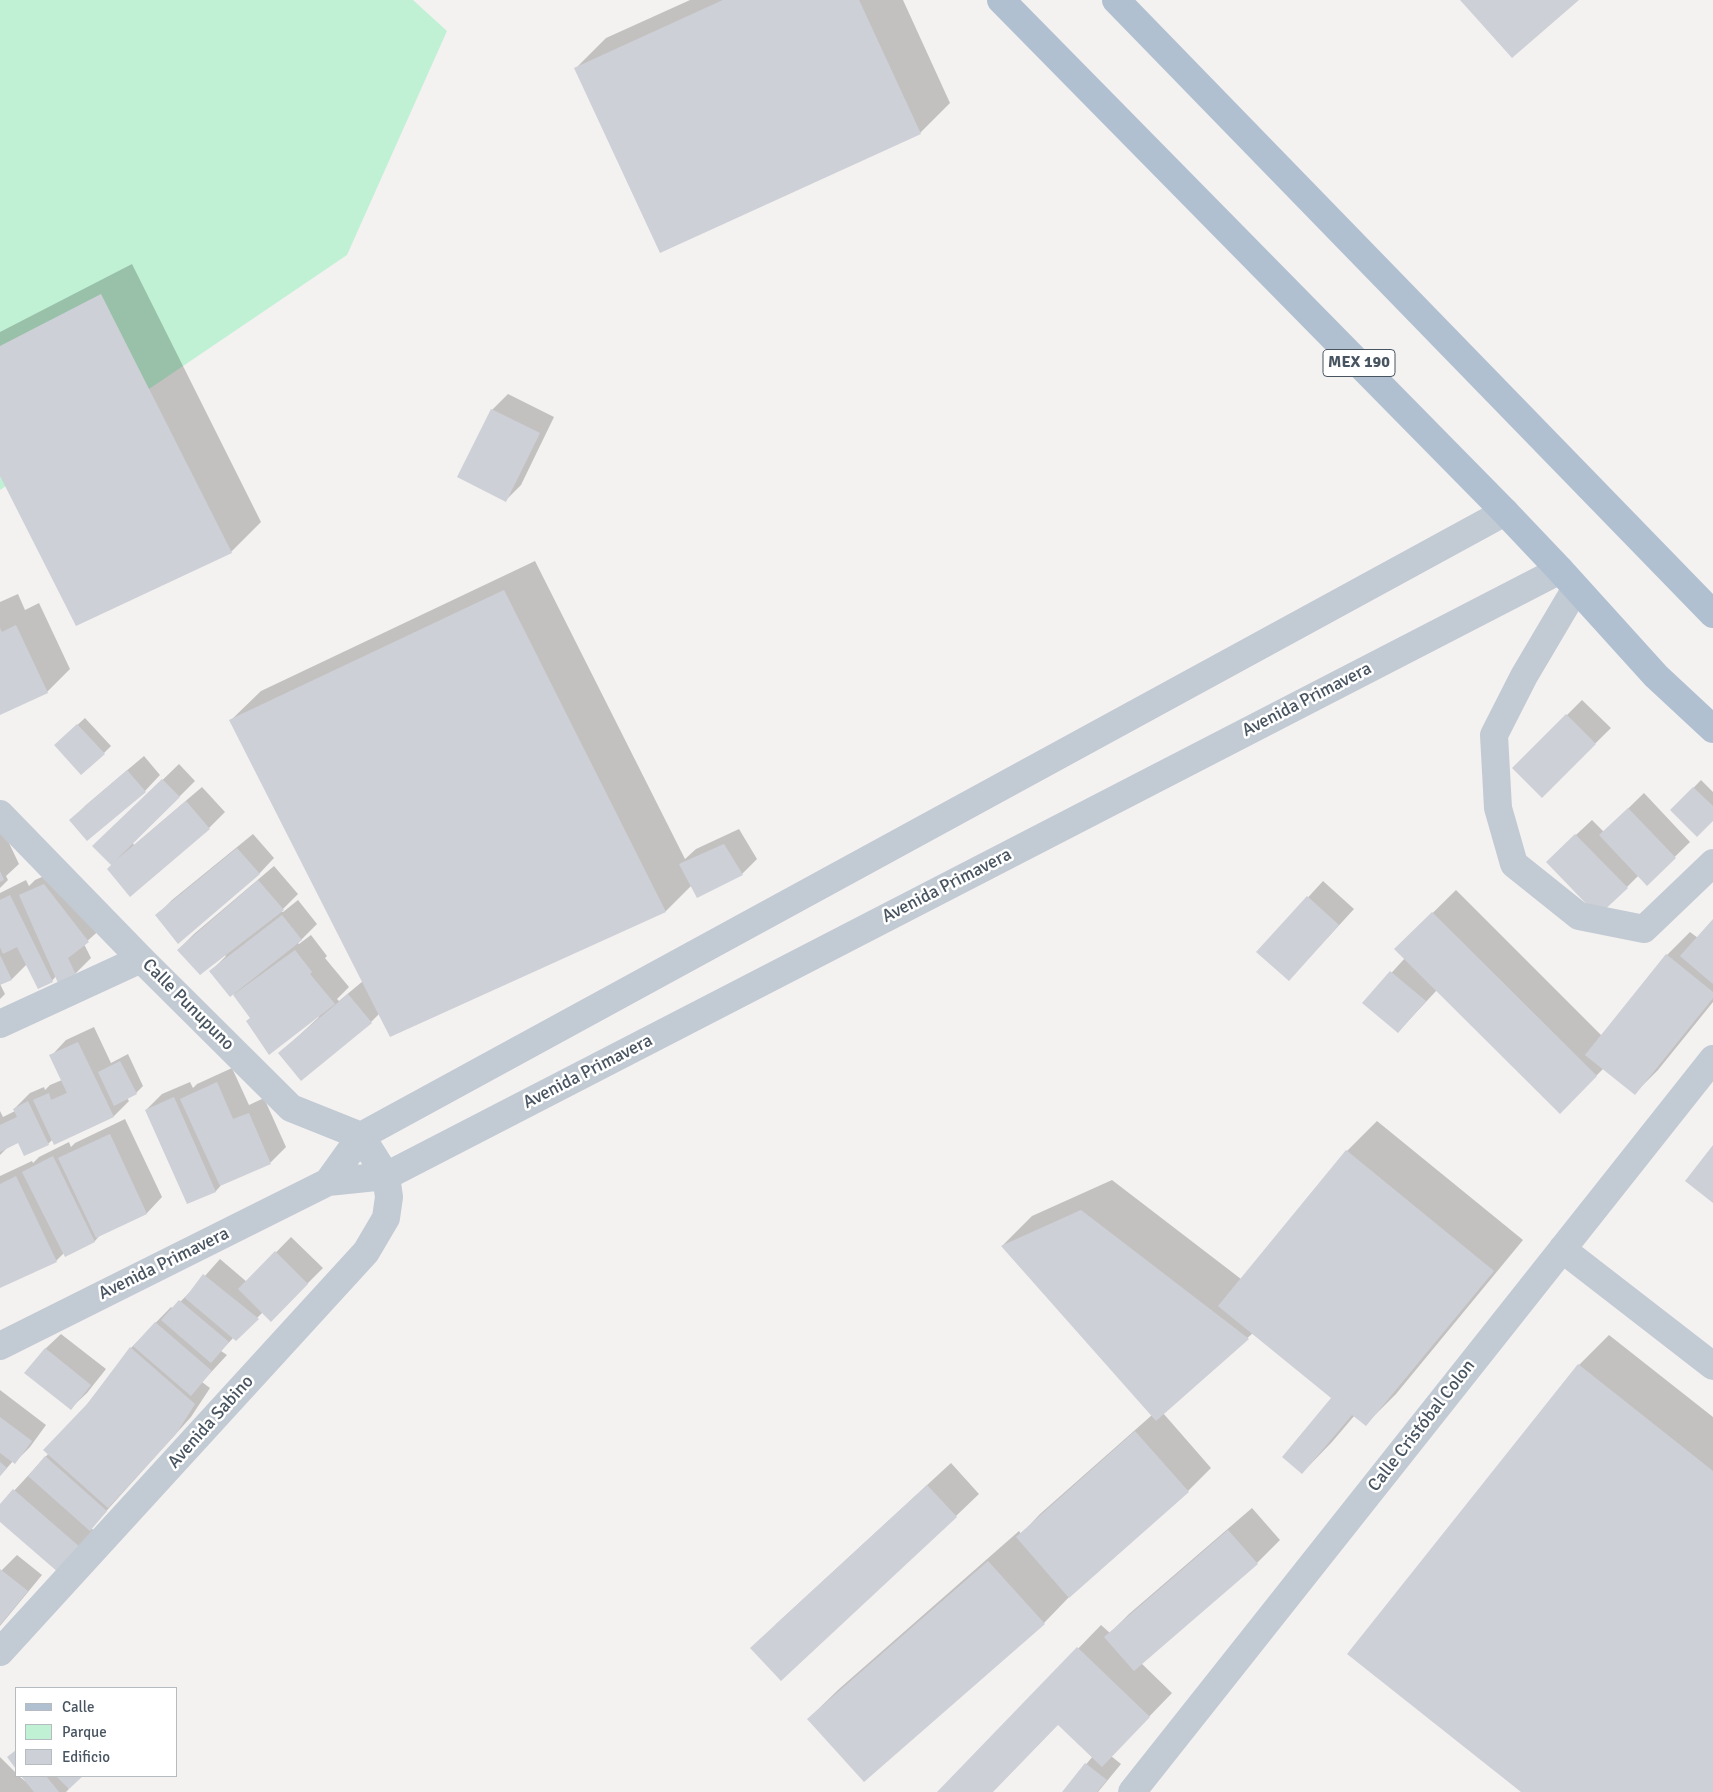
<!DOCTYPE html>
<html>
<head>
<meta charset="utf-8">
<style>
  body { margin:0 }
  #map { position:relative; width:1713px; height:1792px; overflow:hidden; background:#f4f1f1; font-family:Signika,sans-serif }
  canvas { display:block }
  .legend { position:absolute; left:15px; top:1687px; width:162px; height:90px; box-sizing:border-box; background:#fff; border:1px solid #b6bbbf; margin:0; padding:6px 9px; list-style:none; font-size:15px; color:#485460 }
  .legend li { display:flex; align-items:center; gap:10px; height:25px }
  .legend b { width:25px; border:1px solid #b6bbbf }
</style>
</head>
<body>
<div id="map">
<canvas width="1713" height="1792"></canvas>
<ul class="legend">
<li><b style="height:6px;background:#b1c0d1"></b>Calle</li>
<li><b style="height:14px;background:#c0f1d4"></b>Parque</li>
<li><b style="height:14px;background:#cdd0d6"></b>Edificio</li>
</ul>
</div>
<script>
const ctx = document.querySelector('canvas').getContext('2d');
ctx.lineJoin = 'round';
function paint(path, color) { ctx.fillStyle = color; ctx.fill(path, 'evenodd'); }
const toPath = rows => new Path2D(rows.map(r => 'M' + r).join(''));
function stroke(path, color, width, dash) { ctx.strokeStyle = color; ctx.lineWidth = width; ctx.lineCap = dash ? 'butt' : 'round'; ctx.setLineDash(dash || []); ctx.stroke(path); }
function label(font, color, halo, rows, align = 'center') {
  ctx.font = font + ' Signika,sans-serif'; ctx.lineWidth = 5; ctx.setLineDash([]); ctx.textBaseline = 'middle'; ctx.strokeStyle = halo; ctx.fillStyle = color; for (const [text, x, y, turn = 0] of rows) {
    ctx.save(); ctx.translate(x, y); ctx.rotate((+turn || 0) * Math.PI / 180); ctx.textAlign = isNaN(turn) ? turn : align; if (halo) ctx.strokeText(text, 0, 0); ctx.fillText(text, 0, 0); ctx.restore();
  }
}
paint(toPath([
  [0,0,413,0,447,31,347,255,0,490]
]), '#c0f1d4');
paint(toPath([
  [690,0,903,0,950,103,920,133,576,68,606,38],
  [132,264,261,522,231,552,0,473,0,332],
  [508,394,554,417,521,485,506,500,492,410],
  [535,561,685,859,696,849,739,829,757,859,742,874,692,885,666,911,391,1036,380,1013,371,1022,280,1053,319,1017,318,1015,251,1018,233,993,210,972,226,956,225,955,178,950,194,934,274,866,298,894,281,911,283,912,298,900,317,924,298,943,299,944,311,935,327,956,325,958,349,987,337,999,339,1001,363,981,230,721,261,691],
  [18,594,25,610,39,603,70,669,47,692,0,714,0,602],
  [1582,700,1611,728,1542,796,1514,768],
  [85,718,111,746,104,753,63,738],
  [144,756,160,775,145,791,87,840,71,820,86,805],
  [179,764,195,781,133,843,134,845,202,787,225,812,209,828,130,895,113,864,110,831],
  [1701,780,1713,792,1713,819,1672,810],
  [1644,793,1690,842,1647,884,1639,875,1627,887,1563,847,1592,820,1604,832],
  [0,824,19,864,6,876,8,880,0,888],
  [253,834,274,858,259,874,157,915,172,900],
  [60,869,104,926,84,944,91,958,75,974,56,976,52,981,27,964,12,979,0,984,0,893,26,880,29,886,35,880],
  [1323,881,1354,909,1289,980,1258,952],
  [1456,890,1602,1036,1667,955,1690,932,1698,938,1713,921,1713,1002,1658,1070,1635,1093,1604,1068,1560,1112,1437,990,1398,1032,1364,1003,1405,958,1396,949],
  [0,984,5,994,0,999],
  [94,1027,111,1063,128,1054,143,1086,136,1093,127,1098,129,1101,114,1116,53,1139,48,1144,19,1142,7,1148,0,1155,0,1111,3,1117,15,1111,14,1109,30,1093,44,1087,45,1090,50,1085,62,1080,51,1056,66,1040],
  [232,1068,249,1105,264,1098,286,1147,271,1162,223,1183,216,1191,188,1203,146,1110,162,1094,190,1082,193,1088,197,1084],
  [125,1119,162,1197,147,1213,101,1234,95,1241,65,1255,64,1253,56,1261,0,1284,0,1176,32,1161,33,1163,39,1157,69,1142,71,1147,75,1143],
  [1377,1121,1523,1240,1396,1394,1366,1424,1355,1415,1332,1442,1302,1473,1332,1397,1253,1333,1163,1413,1211,1468,1188,1491,1073,1593,1044,1623,808,1719,839,1689,1019,1531,1021,1534,1040,1514,1152,1415,1002,1246,1032,1216,1112,1180,1241,1279,1347,1151],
  [291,1237,323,1268,271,1320,263,1312,236,1339,234,1337,221,1351,227,1355,202,1382,210,1388,191,1417,91,1528,96,1532,74,1556,0,1521,0,1506,49,1453,131,1348,171,1307,173,1309,196,1286,220,1259,247,1282],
  [61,1334,106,1369,87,1393,71,1408,45,1349],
  [1609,1335,1713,1417,1713,1792,1523,1792,1579,1365],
  [0,1390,46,1425,30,1447,15,1462,13,1461,0,1476],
  [951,1463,979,1494,956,1516,775,1625],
  [1252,1508,1280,1540,1257,1563,1141,1663,1172,1693,1111,1756,1121,1764,1098,1792,1063,1792,1093,1756,1058,1723,992,1792,939,1792,1101,1625,1110,1633,1129,1614],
  [17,1555,42,1575,0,1626,0,1572],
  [0,1757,16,1773,16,1776,19,1776,25,1781,26,1780,23,1776,81,1776,68,1788,69,1789,66,1792,0,1792]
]), '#0003');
paint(toPath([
  [723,0,859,0,921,134,660,253,574,68],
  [1460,0,1579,0,1512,58],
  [101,294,232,553,76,626,0,476,0,346],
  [491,409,540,433,506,502,457,477],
  [504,590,666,912,390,1037,229,720],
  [16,625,48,693,0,715,0,628,2,632],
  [1566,714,1596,744,1542,798,1512,768],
  [77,724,105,754,81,775,54,745],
  [127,770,146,792,87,841,69,820],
  [162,779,180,797,115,861,186,801,210,829,130,897,107,869,111,865,92,846],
  [1693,787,1713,806,1713,821,1697,837,1670,810],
  [1628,808,1676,858,1647,886,1599,835],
  [1575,834,1628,888,1598,916,1546,862],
  [724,844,743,875,697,898,679,864],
  [237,848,260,874,178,944,155,915],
  [0,871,4,880,0,882],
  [258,880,284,910,200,975,177,950],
  [44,884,89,942,68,958,76,975,58,983,19,895],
  [10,895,53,982,38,989,17,947,3,954,0,947,0,900],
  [1307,896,1339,925,1289,981,1256,952],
  [1432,912,1597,1076,1560,1114,1394,949],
  [282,915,302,940,230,997,209,971],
  [1713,919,1713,984,1680,956],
  [295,950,312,972,310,974,335,1004,269,1055,246,1021,250,1018,233,995],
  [1666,954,1713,992,1713,998,1635,1095,1585,1055],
  [0,955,12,980,0,985],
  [1390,971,1426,1001,1398,1033,1362,1003],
  [348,994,372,1023,301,1081,278,1053],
  [78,1042,114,1117,54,1145,33,1100,49,1093,51,1100,67,1093,49,1055],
  [120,1061,137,1094,114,1106,98,1072],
  [217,1082,233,1119,249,1113,271,1164,220,1186,180,1099],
  [174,1097,216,1192,187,1204,145,1110],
  [28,1101,49,1145,24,1156,18,1143,0,1152,0,1125,17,1117,13,1109],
  [110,1134,147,1214,96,1238,58,1158],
  [1713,1145,1713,1203,1685,1181],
  [1346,1150,1494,1271,1366,1426,1352,1415,1302,1474,1282,1457,1331,1398,1218,1306],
  [53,1156,95,1242,65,1257,22,1172],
  [16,1176,57,1262,0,1288,0,1184],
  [1081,1210,1249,1339,1156,1421,1001,1246],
  [275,1251,308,1284,271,1322,238,1289],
  [203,1274,259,1319,236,1341,185,1298],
  [179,1300,229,1342,211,1363,161,1320],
  [155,1322,212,1371,191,1396,133,1346],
  [130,1347,195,1404,176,1434,108,1508,43,1450,88,1403],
  [45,1348,91,1385,71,1410,24,1373],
  [1578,1364,1713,1471,1713,1792,1521,1792,1347,1654],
  [0,1417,32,1441,15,1464,0,1453],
  [1135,1431,1189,1492,1069,1598,1016,1537],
  [45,1456,107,1511,90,1531,28,1476],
  [0,1462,7,1468,0,1476],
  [927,1485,957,1517,781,1681,750,1648],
  [13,1489,81,1548,59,1573,0,1522,0,1504],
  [1228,1530,1258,1564,1134,1671,1104,1637],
  [988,1561,1045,1624,864,1782,807,1719],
  [0,1569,28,1591,0,1625],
  [1077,1647,1150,1717,1102,1767,1058,1725,993,1792,937,1792],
  [16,1750,16,1769,7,1757],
  [1085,1763,1107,1780,1097,1792,1062,1792],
  [21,1776,46,1776,59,1792,34,1792],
  [56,1776,83,1776,69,1789]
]), '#cdd0d6');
stroke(toPath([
  [1576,588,1524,676,1494,735,1498,808,1514,864,1579,916,1644,929,1713,863],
  [0,814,141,959,291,1108,361,1136,386,1176,389,1197,386,1218,366,1252,0,1652],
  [0,1024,141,959],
  [328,1182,361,1136,1505,512],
  [1562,1249,1713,1366],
  [0,1346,328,1182,386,1176,1560,570],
  [1132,1792,1713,1059]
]), '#c2cbd3', 28);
stroke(toPath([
  [1001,0,1505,512,1560,570,1656,676,1713,729],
  [1116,0,1713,614]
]), '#b1c0d1', 28);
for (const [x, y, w] of [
  [1359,363,72]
]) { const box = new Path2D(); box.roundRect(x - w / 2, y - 13.5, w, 27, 4); ctx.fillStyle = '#fff'; ctx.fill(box); stroke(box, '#485460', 1); }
label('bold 16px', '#485460', null, [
  ["MEX 190",1359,363]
]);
label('18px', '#485460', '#fff', [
  ["Avenida Primavera",1307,700,-27],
  ["Avenida Primavera",947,886,-27],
  ["Calle Punupuno",188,1005,45],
  ["Avenida Primavera",588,1072,-27],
  ["Avenida Primavera",164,1264,-26],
  ["Avenida Sabino",211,1422,-48],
  ["Calle Cristóbal Colon",1422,1426,-52]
]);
</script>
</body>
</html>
